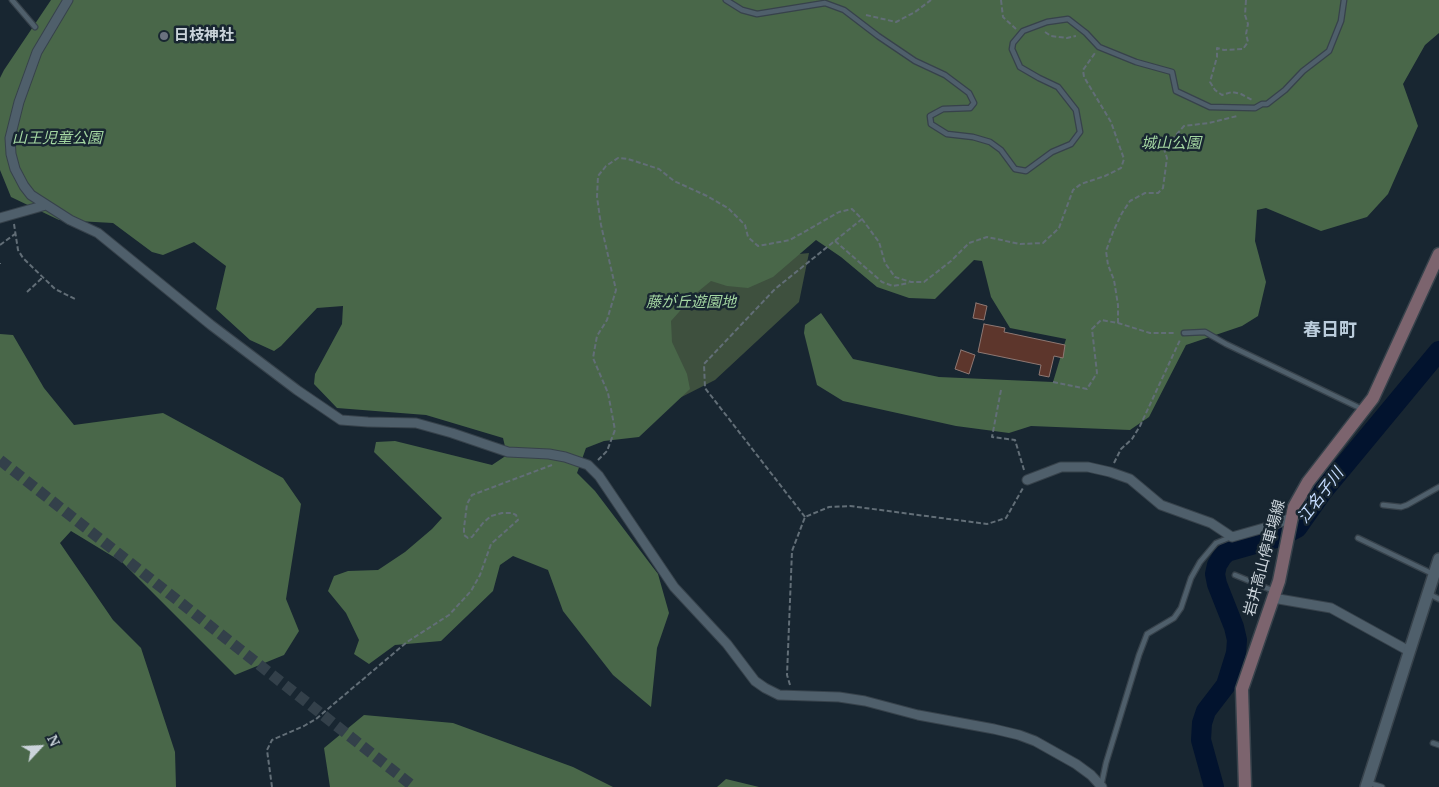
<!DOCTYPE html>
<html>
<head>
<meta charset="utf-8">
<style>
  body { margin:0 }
  #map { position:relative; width:1439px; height:787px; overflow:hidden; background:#182631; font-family:"PT Serif",serif }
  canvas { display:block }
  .north { position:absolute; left:15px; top:722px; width:50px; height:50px; -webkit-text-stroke:4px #182631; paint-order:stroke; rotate:65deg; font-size:14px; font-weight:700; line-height:20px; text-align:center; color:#cbd4db }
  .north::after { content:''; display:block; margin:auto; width:18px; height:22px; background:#cbd4db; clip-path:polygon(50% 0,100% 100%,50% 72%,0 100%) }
</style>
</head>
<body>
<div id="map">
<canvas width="1439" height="787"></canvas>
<div class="north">N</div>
</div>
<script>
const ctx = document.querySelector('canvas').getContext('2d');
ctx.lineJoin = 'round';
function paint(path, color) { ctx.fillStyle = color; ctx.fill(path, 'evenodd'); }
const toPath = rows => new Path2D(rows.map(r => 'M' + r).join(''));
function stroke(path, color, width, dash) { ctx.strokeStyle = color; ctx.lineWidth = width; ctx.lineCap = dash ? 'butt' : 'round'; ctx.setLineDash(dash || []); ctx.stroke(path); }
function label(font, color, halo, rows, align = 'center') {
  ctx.font = font + ' "PT Serif","Noto Sans JP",serif'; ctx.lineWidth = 5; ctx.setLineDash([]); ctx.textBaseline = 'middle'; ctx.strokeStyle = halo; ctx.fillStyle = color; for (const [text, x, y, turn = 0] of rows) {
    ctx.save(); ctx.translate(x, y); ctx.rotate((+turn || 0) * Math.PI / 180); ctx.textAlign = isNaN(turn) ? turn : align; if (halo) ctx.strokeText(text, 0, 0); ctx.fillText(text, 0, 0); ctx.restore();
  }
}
paint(toPath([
  [594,191,760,258,809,253,799,302,715,380,658,409]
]), '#3e503e');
paint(toPath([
  [51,0,1439,0,1439,33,1425,45,1403,84,1418,126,1388,194,1367,217,1321,231,1266,208,1257,210,1255,241,1266,282,1258,316,1242,326,1186,345,1149,417,1130,430,1031,426,1009,433,956,426,843,401,817,385,804,333,805,325,821,313,853,359,939,377,1053,382,1066,339,1010,328,991,297,982,261,974,260,935,299,909,298,877,287,841,257,816,240,773,277,748,288,727,286,711,281,695,294,671,321,672,342,687,374,690,389,639,437,604,441,586,448,577,473,595,491,658,574,669,613,657,648,651,707,613,675,563,611,548,570,513,556,500,565,493,591,441,641,395,645,369,664,354,654,359,640,346,613,328,591,334,576,348,571,378,570,405,552,432,529,442,518,374,452,376,442,395,441,492,465,507,455,503,438,426,415,337,408,314,384,315,374,342,324,343,306,317,308,281,346,274,351,250,340,216,309,226,266,194,242,163,255,152,252,113,223,59,220,11,197,0,170,0,78,4,70],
  [0,334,13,335,44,388,74,425,163,413,283,478,301,504,286,599,299,631,284,655,235,675,122,562,71,531,60,543,113,620,141,648,175,752,176,787,0,787],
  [364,715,453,723,573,767,613,787,330,787,324,748],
  [726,779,759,787,717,787]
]), '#496749');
stroke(toPath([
  [1214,787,1201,740,1202,723,1206,711,1226,685,1236,653,1237,640,1234,627,1217,584,1215,574,1217,565,1222,557,1227,552,1280,537,1297,528,1323,491,1439,351]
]), '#02132e', 20);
const building = toPath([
  [976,303,987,306,984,320,973,318,976,303],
  [984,324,1005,328,1004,332,1065,345,1063,358,1054,356,1049,377,1039,375,1041,365,978,352,984,324],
  [961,350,975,355,969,374,955,369,961,350]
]);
paint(building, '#5d362c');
stroke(building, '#8e7873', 1);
stroke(toPath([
  [0,460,414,787]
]), '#33404a', 11, [11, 5.5]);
const service = toPath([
  [12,0,35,27],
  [726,0,742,10,757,14,825,3,844,10,878,36,915,61,945,75,969,93,974,103,970,108,943,109,930,116,931,124,947,134,973,137,990,142,1001,150,1015,169,1026,171,1052,152,1071,144,1080,132,1076,110,1058,87,1039,78,1020,67,1012,49,1013,43,1023,31,1047,22,1068,19,1086,33,1099,47,1136,62,1172,72,1176,91,1210,107,1255,108,1262,104,1267,104,1285,90,1303,71,1329,51,1341,21,1344,0],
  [1184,333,1205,332,1226,344,1362,409],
  [1383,505,1401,507,1407,505,1439,487],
  [1358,538,1433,574],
  [1235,575,1269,589,1274,589],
  [1429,594,1439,599],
  [1433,743,1439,745],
  [1369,783,1382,787],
  [1101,786,1106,763,1139,655,1147,634,1174,618,1181,608,1191,578,1200,562,1216,543,1231,537]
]);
const minor = toPath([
  [68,0,37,52,19,102,10,138,11,154,15,169,24,186,31,195,70,220,98,233,211,325,297,390,341,420,368,422,416,423,452,433,508,452,549,454,565,457,588,465,599,476,674,587,727,644,755,681,765,688,779,695,839,697,865,701,918,715,994,729,1019,735,1035,741,1076,764,1091,775,1102,787],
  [0,218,46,205],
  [1027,480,1061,467,1088,467,1110,472,1130,479,1161,505,1211,523,1232,537,1271,526,1291,518],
  [1273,598,1331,608,1409,651]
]);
const tertiary = toPath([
  [1366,787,1439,559]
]);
const secondary = toPath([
  [1245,787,1242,689,1279,581,1294,507,1308,482,1373,398,1439,254]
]);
stroke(service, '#37424b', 7);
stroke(minor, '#37424b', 11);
stroke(tertiary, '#37424b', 14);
stroke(secondary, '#37424b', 15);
stroke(toPath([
  [1001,0,1003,17,1016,29],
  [1246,0,1245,15,1248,24,1246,34,1248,42,1243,49,1224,50,1217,48,1217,57,1210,82,1215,90,1222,95,1232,92,1241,94,1252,100],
  [866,15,896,22,915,12,931,0],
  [1045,32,1051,36,1067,38,1076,36],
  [14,224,18,250,23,258,55,289,77,300],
  [835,241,882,282,893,286,909,283],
  [0,245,15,234],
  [0,263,0,264],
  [27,292,41,279,41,276],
  [1118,323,1118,305,1114,280,1108,265,1106,251,1113,232,1122,213,1130,201,1145,193,1158,193,1163,188,1167,158,1164,149,1184,126,1209,123,1237,116],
  [1053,382,1087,389,1097,373,1092,329,1101,320,1118,323,1150,333,1176,333],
  [1001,390,992,437,1015,440,1024,470],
  [598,460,607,451,615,430,608,393,593,358,597,336,607,320,616,290,601,225,597,197,598,176,606,166,618,158,628,159,659,169,674,181,707,196,728,208,745,225,748,237,758,246,790,240,839,212,852,209,862,219,879,242,885,263,895,277,911,282,924,282,951,261,969,243,987,237,1020,244,1043,243,1059,228,1073,190,1081,184,1105,176,1121,168,1124,159,1111,122,1084,77,1083,70,1095,53],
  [1114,463,1121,449,1132,439,1140,426,1180,340],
  [805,517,705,388,704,364,775,289,862,219],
  [790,685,787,675,792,551,805,517,829,507,850,506,987,524,1006,518,1023,488],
  [272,787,267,750,272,740,304,726,316,719,407,642,449,615,471,591,480,575,491,544,518,520,516,515,512,513,502,513,491,516,483,523,472,537,468,538,464,535,464,528,467,504,472,495,552,465]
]), '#626e77', 2, [5, 2.5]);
stroke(service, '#4f5f6b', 4.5);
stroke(minor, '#4f5f6b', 9);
stroke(tertiary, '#4f5f6b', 11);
stroke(secondary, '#7c646e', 12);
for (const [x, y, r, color] of [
  [164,36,5,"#6b7280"]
]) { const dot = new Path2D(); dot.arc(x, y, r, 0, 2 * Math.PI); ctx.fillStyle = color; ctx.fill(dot); stroke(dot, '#182631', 2); }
label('bold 15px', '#cbd4db', '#182631', [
  ["日枝神社",174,36]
], 'left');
label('italic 15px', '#a4d7a2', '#182631', [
  ["山王児童公園",57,139],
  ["城山公園",1171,144],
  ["藤が丘遊園地",691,303]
]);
label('15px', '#cbd4db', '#182631', [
  ["岩井高山停車場線",1265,558,-75]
]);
label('italic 16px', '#c5dcff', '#182631', [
  ["江名子川",1321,496,-53]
]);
label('bold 18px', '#bbcddc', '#182631', [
  ["春日町",1330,331]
]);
</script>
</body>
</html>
